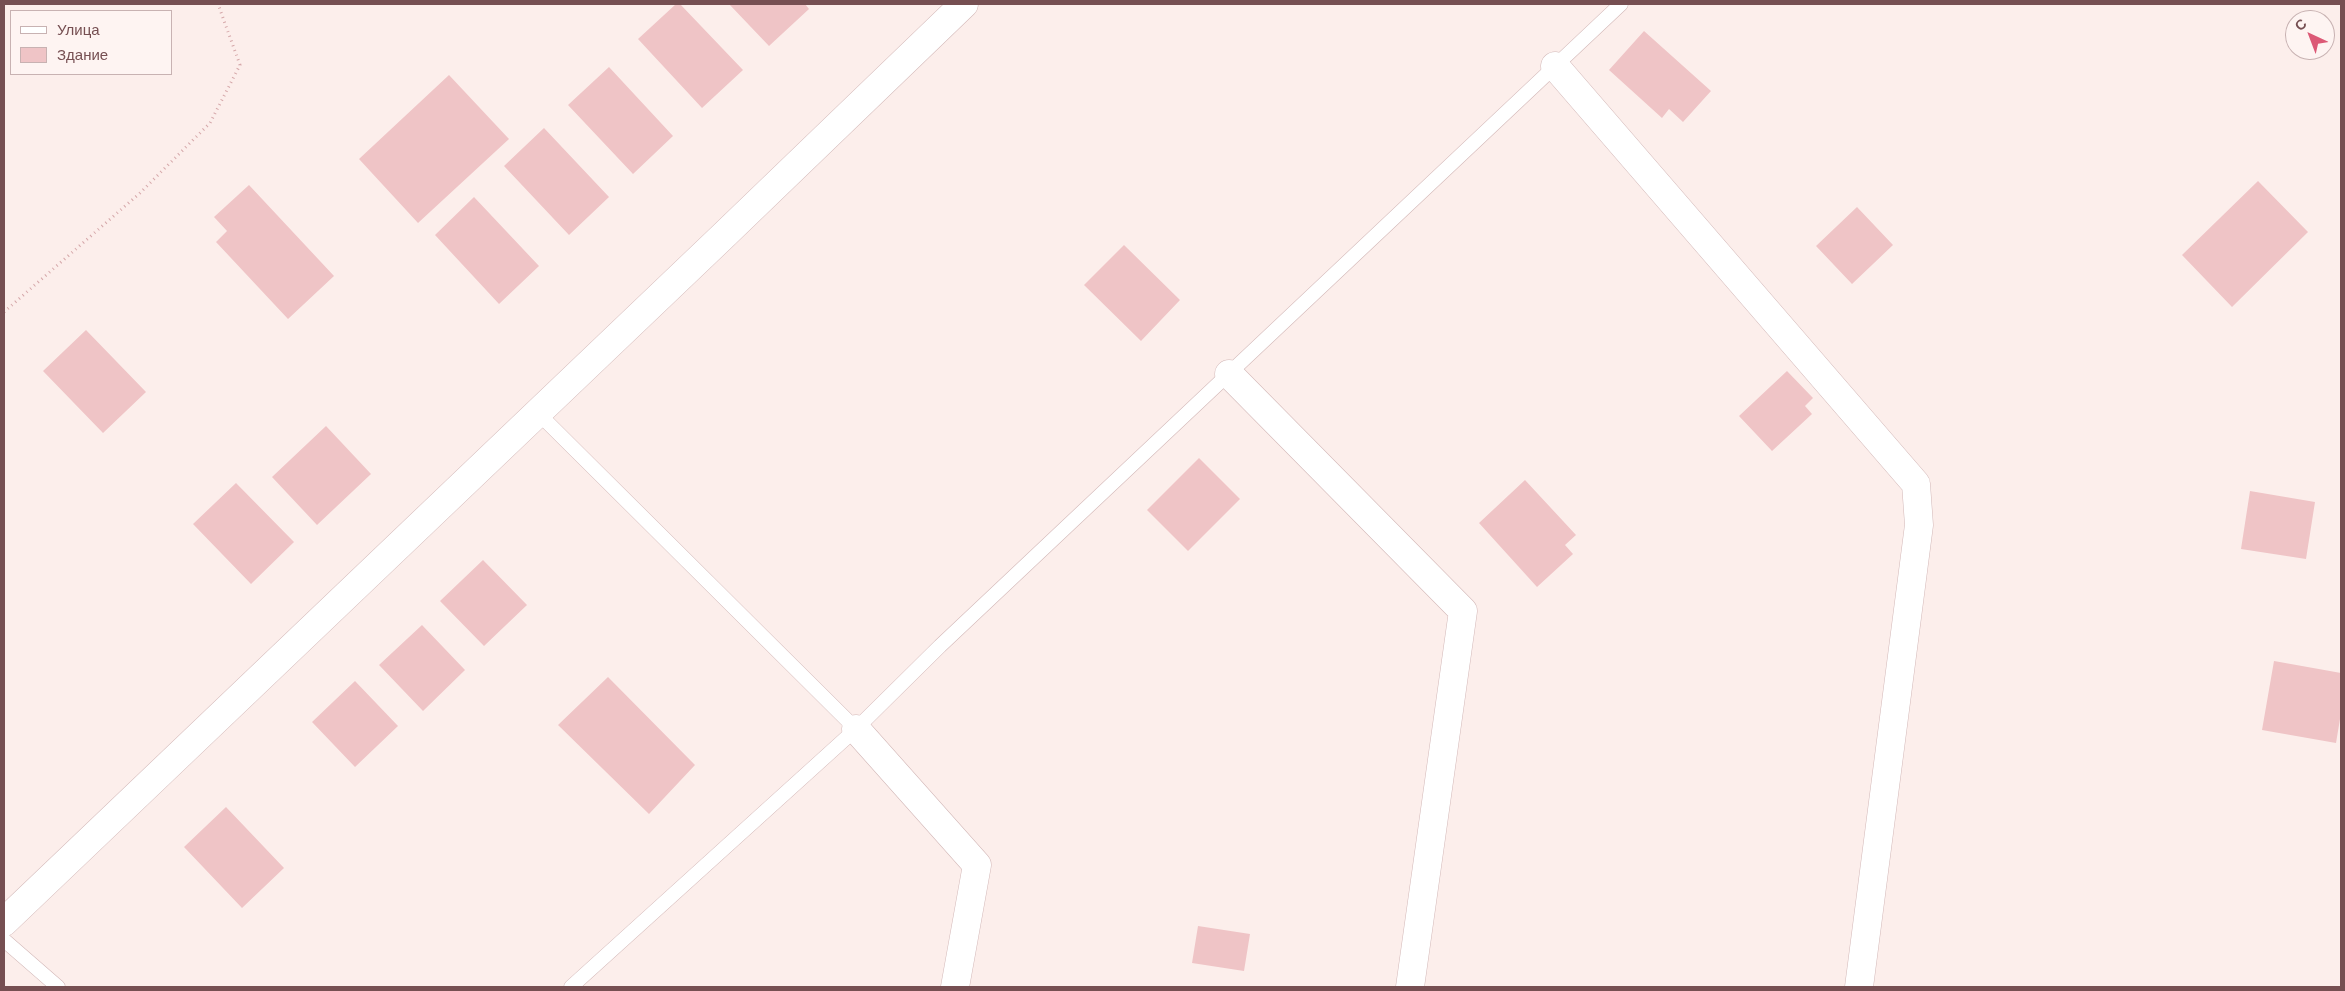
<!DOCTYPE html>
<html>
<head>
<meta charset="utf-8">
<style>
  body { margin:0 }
  #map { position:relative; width:2345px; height:991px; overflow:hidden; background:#fceeeb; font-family:Helvetica,sans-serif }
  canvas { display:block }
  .frame { position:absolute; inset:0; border:5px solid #764f52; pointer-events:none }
  .legend { position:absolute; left:10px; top:10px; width:162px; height:65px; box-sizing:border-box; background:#fef4f2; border:1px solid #c8b2b2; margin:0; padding:6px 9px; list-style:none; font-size:15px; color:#764f52 }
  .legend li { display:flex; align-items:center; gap:10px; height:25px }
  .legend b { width:25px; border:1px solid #c8b2b2 }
  .north { position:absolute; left:2285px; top:10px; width:50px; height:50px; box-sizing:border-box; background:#fef4f2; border:1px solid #c8b2b2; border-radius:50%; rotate:317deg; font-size:14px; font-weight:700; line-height:20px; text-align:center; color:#764f52 }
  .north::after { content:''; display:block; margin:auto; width:18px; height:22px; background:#dc5976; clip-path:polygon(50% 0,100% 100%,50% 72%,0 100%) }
</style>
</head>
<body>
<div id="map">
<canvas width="2345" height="991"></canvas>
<div class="frame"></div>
<ul class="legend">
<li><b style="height:6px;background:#fff"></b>Улица</li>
<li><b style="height:14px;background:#efc4c6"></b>Здание</li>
</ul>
<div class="north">С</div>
</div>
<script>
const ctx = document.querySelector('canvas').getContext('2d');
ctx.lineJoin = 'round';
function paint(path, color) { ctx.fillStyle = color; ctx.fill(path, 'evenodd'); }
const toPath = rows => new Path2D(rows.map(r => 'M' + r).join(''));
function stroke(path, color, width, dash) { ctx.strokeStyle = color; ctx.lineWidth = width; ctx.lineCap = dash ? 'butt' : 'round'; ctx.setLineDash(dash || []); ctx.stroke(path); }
paint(toPath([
  [676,4,680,4,743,70,702,108,638,39],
  [729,4,805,4,809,9,769,46],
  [1644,31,1711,91,1683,122,1669,109,1662,118,1609,70],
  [609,67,673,136,633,174,568,105],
  [449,75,509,139,418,223,359,159],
  [544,128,609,197,569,235,504,166],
  [2258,181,2308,232,2232,307,2182,255],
  [249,185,334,276,288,319,216,242,227,231,214,217],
  [474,197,539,266,499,304,435,235],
  [1857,207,1893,245,1852,284,1816,246],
  [1124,245,1180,300,1141,341,1084,285],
  [86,330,146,392,103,433,43,371],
  [1787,371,1813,398,1805,406,1812,414,1772,451,1739,416],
  [326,426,371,474,317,525,272,477],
  [1199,458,1240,499,1188,551,1147,510],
  [1525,480,1576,535,1565,545,1573,554,1537,587,1479,523],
  [236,483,294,542,251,584,193,524],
  [2250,491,2315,502,2306,559,2241,549],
  [483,560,527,605,484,646,440,601],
  [422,625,465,670,423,711,379,665],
  [2274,661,2341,673,2341,713,2336,743,2262,730],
  [608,677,695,765,649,814,558,725],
  [355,681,398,726,355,767,312,722],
  [226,807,284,868,242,908,184,847],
  [1198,926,1250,934,1244,971,1192,963]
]), '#efc4c6');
const service = toPath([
  [538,413,856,729],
  [4,940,58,987],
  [571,987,856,729,940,646,1621,4]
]);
const minor = toPath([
  [1555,66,1916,484,1919,525,1859,987],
  [1229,374,1463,611,1410,987],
  [856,729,977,865,955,987],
  [4,922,722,237,964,4]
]);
stroke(service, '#d2b7b7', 15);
stroke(minor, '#d2b7b7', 29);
stroke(toPath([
  [4,312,140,193,210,123,240,65,218,4]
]), '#d5a7a9', 3, [1, 4]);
stroke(service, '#fff', 14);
stroke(minor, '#fff', 28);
</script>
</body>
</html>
